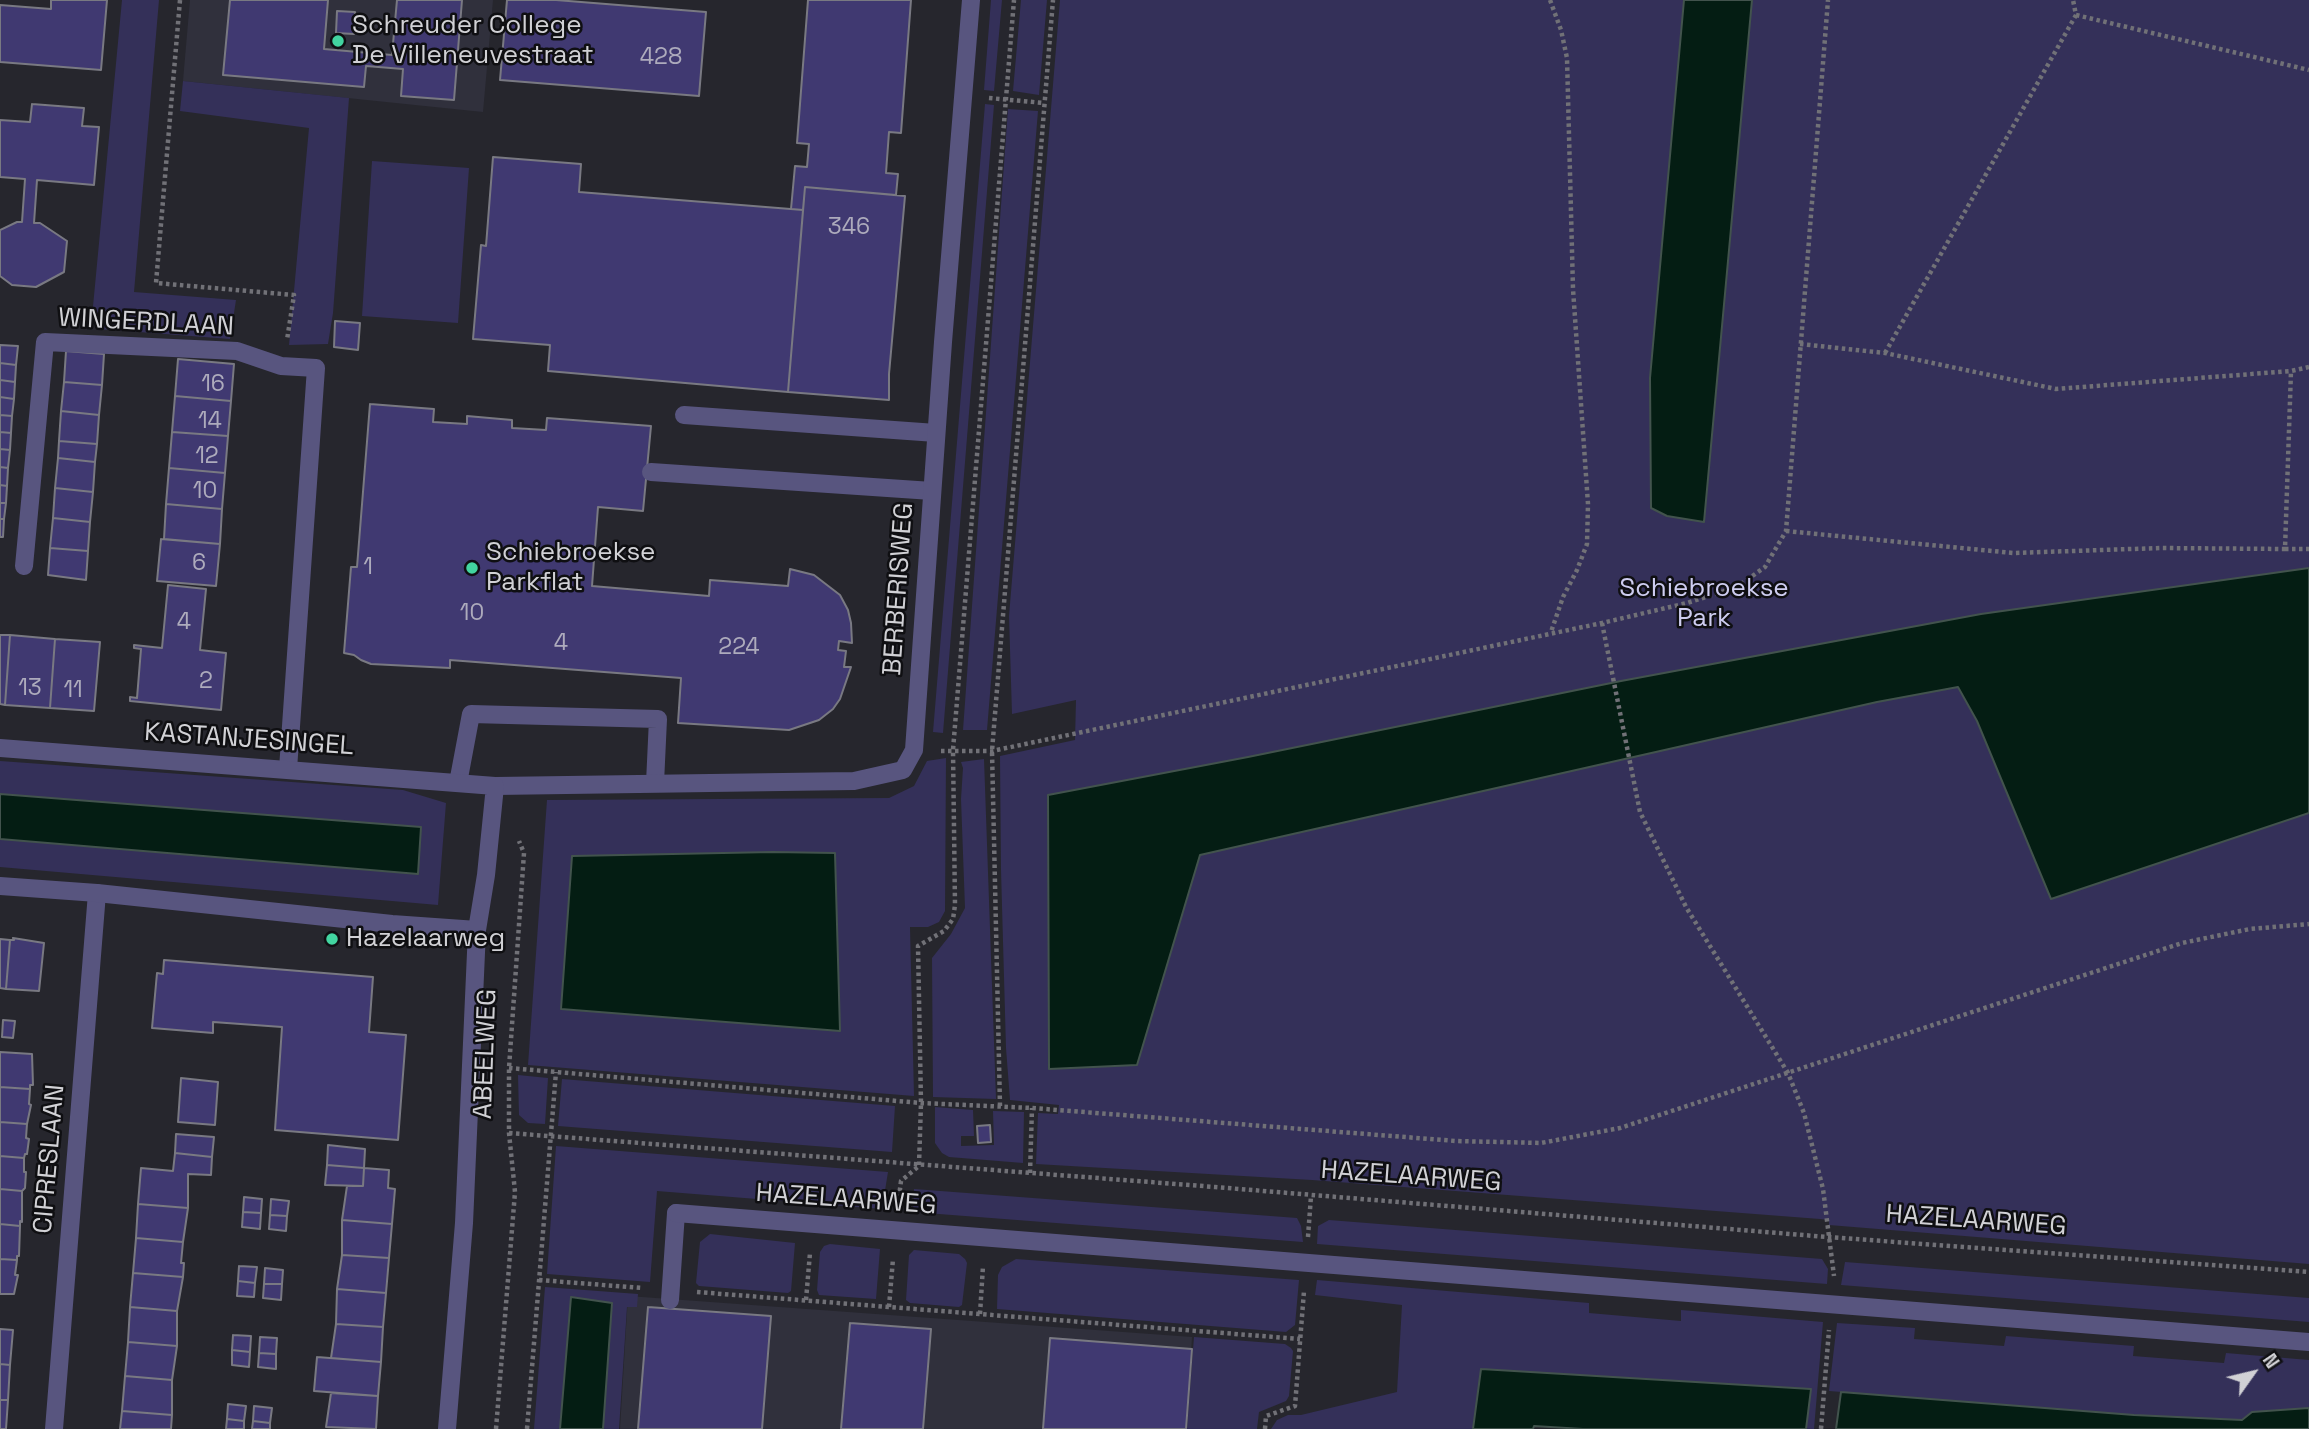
<!DOCTYPE html>
<html>
<head>
<meta charset="utf-8">
<style>
  body { margin:0 }
  #map { position:relative; width:2309px; height:1429px; overflow:hidden; background:#26262d; font-family:"Space Grotesk",sans-serif }
  canvas { display:block }
  .north { position:absolute; left:2218px; top:1338px; width:70px; height:70px; -webkit-text-stroke:5px #0f0f12; paint-order:stroke; rotate:56deg; font-size:19px; font-weight:700; line-height:28px; text-align:center; color:#d1d1d5 }
  .north::after { content:''; display:block; margin:auto; width:24px; height:32px; background:#d1d1d5; clip-path:polygon(50% 0,100% 100%,50% 72%,0 100%) }
</style>
</head>
<body>
<div id="map">
<canvas width="2309" height="1429"></canvas>
<div class="north">N</div>
</div>
<script>
const ctx = document.querySelector('canvas').getContext('2d');
ctx.lineJoin = 'round';
function paint(path, color) { ctx.fillStyle = color; ctx.fill(path, 'evenodd'); }
const toPath = rows => new Path2D(rows.map(r => 'M' + r).join(''));
function stroke(path, color, width, dash) { ctx.strokeStyle = color; ctx.lineWidth = width; ctx.lineCap = dash ? 'butt' : 'round'; ctx.setLineDash(dash || []); ctx.stroke(path); }
function label(font, color, halo, rows, align = 'center') {
  ctx.font = font + ' "Space Grotesk",sans-serif'; ctx.lineWidth = 5; ctx.setLineDash([]); ctx.textBaseline = 'middle'; ctx.strokeStyle = halo; ctx.fillStyle = color; for (const [text, x, y, turn = 0] of rows) {
    ctx.save(); ctx.translate(x, y); ctx.rotate((+turn || 0) * Math.PI / 180); ctx.textAlign = isNaN(turn) ? turn : align; if (halo) ctx.strokeText(text, 0, 0); ctx.fillText(text, 0, 0); ctx.restore();
  }
}
paint(toPath([
  [190,0,493,0,483,112,183,81],
  [628,1296,1192,1337,1186,1429,620,1429]
]), '#30303c');
paint(toPath([
  [122,0,159,0,134,292,236,300,230,339,100,329,92,317],
  [991,0,1002,0,994,91,984,90],
  [1021,0,1047,0,1039,95,1013,91],
  [1060,0,2309,0,2309,1264,1829,1225,1829,1220,1820,1219,1312,1180,1036,1164,1038,1113,1058,1114,1059,1105,1010,1100,1006,1048,1001,870,1000,756,1075,740,1076,700,1012,714,1009,616],
  [1048,796,1060,1068,1049,1069],
  [183,81,349,98,333,313,328,344,289,345,309,128,180,111],
  [985,104,994,105,943,733,933,732],
  [1008,109,1038,111,987,730,963,730],
  [372,161,469,168,458,323,362,316],
  [946,758,945,911,939,922,928,927,910,927,914,1096,528,1065,547,800,889,798,914,786,927,761],
  [984,759,996,1099,933,1097,932,958,951,934,965,908,961,799,963,768,961,762],
  [0,761,403,790,446,803,438,905,0,867,0,839,418,874,420,827,0,794],
  [518,1075,548,1078,545,1124,528,1123,519,1115],
  [562,1079,895,1106,892,1152,558,1126],
  [935,1107,973,1110,974,1136,961,1136,961,1146,994,1145,993,1111,1024,1112,1023,1163,949,1157,942,1153,935,1143],
  [556,1146,888,1172,882,1209,657,1191,650,1282,547,1274],
  [914,1189,1297,1218,1301,1226,1303,1242,913,1212],
  [1329,1220,1822,1259,1828,1269,1827,1284,1317,1244,1318,1226],
  [710,1234,795,1243,791,1291,788,1293,699,1286,696,1283,700,1242],
  [830,1244,880,1249,876,1299,819,1295,817,1290,820,1252,824,1246],
  [914,1250,959,1254,965,1259,967,1263,962,1305,959,1307,910,1303,906,1300,909,1255],
  [1016,1259,1299,1280,1295,1325,1286,1332,997,1309,998,1275,1002,1267],
  [1845,1262,2309,1298,2309,1322,1841,1285],
  [1317,1280,1589,1303,1589,1313,1681,1321,1681,1310,1823,1322,1814,1429,1806,1429,1810,1389,1481,1369,1473,1429,1271,1429,1277,1420,1288,1415,1301,1415,1397,1392,1402,1305,1315,1295],
  [545,1287,638,1294,637,1307,627,1307,619,1429,603,1429,612,1303,571,1297,560,1429,534,1429],
  [1837,1323,1915,1328,1914,1339,2004,1346,2006,1336,2134,1346,2133,1356,2224,1363,2226,1353,2309,1360,2309,1408,2252,1412,2242,1420,2134,1415,1829,1391],
  [1194,1337,1285,1344,1291,1348,1293,1351,1289,1396,1286,1401,1259,1412,1257,1429,1187,1429]
]), '#343059');
const water = toPath([
  [1684,0,1752,0,1704,522,1667,516,1651,508,1650,378,1684,0],
  [2309,568,2309,813,2051,899,1977,721,1958,687,1877,702,1200,855,1137,1065,1049,1069,1048,795,1248,757,1621,681,1981,614,2309,568],
  [0,794,421,827,418,874,0,839,0,794],
  [773,852,835,853,840,1031,561,1009,572,856,773,852],
  [571,1297,612,1303,603,1429,560,1429,571,1297],
  [1481,1369,1811,1389,1806,1429,1583,1429,1534,1426,1533,1429,1473,1429,1481,1369],
  [1841,1392,2134,1415,2242,1420,2252,1412,2309,1408,2309,1429,1836,1429,1841,1392]
]);
paint(water, '#041d13');
stroke(water, '#42534d', 2);
const building = toPath([
  [51,0,107,0,101,70,0,62,0,5,51,9,51,0],
  [230,0,328,0,324,49,392,55,397,0,462,0,454,100,401,96,403,69,366,66,364,87,223,75,230,0],
  [507,0,556,0,706,12,699,96,500,80,507,0],
  [808,0,911,0,901,133,889,132,886,173,898,174,896,195,805,187,803,210,791,209,795,166,807,167,809,144,797,143,808,0],
  [337,11,355,12,354,34,336,33,337,11],
  [32,104,84,108,82,126,99,127,94,185,37,180,34,223,40,223,67,241,64,272,36,287,12,285,0,276,0,230,17,222,22,222,25,179,0,177,0,120,30,122,32,104],
  [493,157,581,164,579,192,803,210,788,392,548,371,550,345,473,339,481,245,486,246,493,157],
  [805,187,905,196,889,374,889,400,788,392,805,187],
  [335,321,360,323,358,350,334,347,335,321],
  [0,345,18,346,16,365,0,363,0,345],
  [66,351,104,354,102,385,64,382,66,351],
  [178,359,234,364,231,401,175,396,178,359],
  [0,363,16,365,15,382,0,380,0,363],
  [0,380,15,382,14,399,0,397,0,380],
  [64,382,102,385,99,415,61,411,64,382],
  [175,396,231,401,228,436,172,432,175,396],
  [0,397,14,399,12,416,0,415,0,397],
  [370,404,434,409,433,422,467,424,467,416,512,420,512,428,546,430,547,418,651,426,643,511,598,507,592,586,709,596,710,580,788,586,790,569,814,575,840,595,848,610,851,623,852,643,839,641,838,650,846,651,844,667,851,667,840,699,833,709,819,720,789,730,678,723,681,678,450,660,450,668,371,664,361,660,354,655,344,653,351,567,357,567,370,404],
  [61,411,99,415,97,444,59,441,61,411],
  [0,415,12,416,11,433,0,432,0,415],
  [0,432,11,433,10,450,0,449,0,432],
  [172,432,228,436,225,473,169,468,172,432],
  [59,441,97,444,95,462,58,458,59,441],
  [0,449,10,450,8,468,0,467,0,449],
  [58,458,95,462,93,492,55,488,58,458],
  [0,467,8,468,7,486,0,485,0,467],
  [169,468,225,473,222,509,166,504,169,468],
  [0,485,7,486,6,503,0,503,0,485],
  [55,488,93,492,90,522,53,518,55,488],
  [0,503,6,503,4,519,0,519,0,503],
  [166,504,222,509,220,544,164,539,166,504],
  [53,518,90,522,88,551,50,548,53,518],
  [0,519,4,519,3,537,0,537,0,519],
  [161,539,220,544,216,586,157,581,161,539],
  [50,548,88,551,86,580,48,575,50,548],
  [168,585,206,589,200,650,226,653,221,710,130,701,130,697,137,698,141,649,134,648,134,645,162,648,168,585],
  [0,635,10,635,5,705,0,704,0,635],
  [10,635,55,639,50,708,5,705,10,635],
  [55,639,100,642,94,711,50,708,55,639],
  [13,938,44,943,39,991,6,989,10,940,14,940,13,938],
  [0,939,10,940,6,989,0,988,0,939],
  [164,960,373,977,369,1032,406,1035,398,1140,275,1130,282,1027,213,1022,213,1033,152,1028,157,973,163,974,164,960],
  [3,1020,15,1021,13,1038,2,1037,3,1020],
  [0,1052,32,1054,33,1085,30,1085,30,1089,0,1087,0,1052],
  [181,1078,218,1082,215,1125,178,1122,181,1078],
  [0,1087,30,1089,29,1104,31,1105,27,1124,0,1122,0,1087],
  [0,1122,27,1124,26,1138,29,1139,27,1154,25,1154,24,1158,0,1156,0,1122],
  [990,1125,991,1142,978,1143,977,1126,990,1125],
  [176,1134,214,1137,212,1157,175,1153,176,1134],
  [328,1145,365,1149,364,1168,327,1165,328,1145],
  [175,1153,212,1157,211,1175,188,1174,188,1208,138,1204,141,1168,173,1171,175,1153],
  [0,1156,24,1158,24,1172,26,1172,25,1188,22,1191,0,1189,0,1156],
  [327,1165,364,1168,363,1186,325,1185,327,1165],
  [364,1168,389,1170,388,1188,395,1189,392,1224,342,1220,347,1186,363,1186,364,1168],
  [0,1189,22,1191,22,1222,20,1221,20,1226,0,1224,0,1189],
  [244,1197,262,1199,261,1213,243,1212,244,1197],
  [271,1199,289,1201,287,1216,270,1215,271,1199],
  [138,1204,188,1208,183,1242,136,1238,138,1204],
  [243,1212,261,1213,260,1229,242,1227,243,1212],
  [270,1215,287,1216,286,1231,269,1229,270,1215],
  [342,1220,392,1224,389,1258,342,1255,342,1220],
  [0,1224,20,1226,19,1256,17,1256,17,1260,0,1259,0,1224],
  [136,1238,183,1242,181,1263,184,1263,183,1277,133,1273,136,1238],
  [342,1255,389,1258,386,1293,337,1289,342,1255],
  [0,1259,17,1260,15,1275,18,1275,14,1294,0,1294,0,1259],
  [239,1266,257,1267,255,1283,238,1281,239,1266],
  [265,1268,283,1270,282,1284,264,1284,265,1268],
  [133,1273,183,1277,177,1311,130,1307,133,1273],
  [238,1281,255,1283,254,1297,237,1296,238,1281],
  [264,1284,282,1284,281,1300,263,1298,264,1284],
  [337,1289,386,1293,383,1327,336,1324,337,1289],
  [130,1307,177,1311,177,1346,128,1342,130,1307],
  [648,1307,771,1316,762,1429,638,1429,648,1307],
  [850,1323,931,1329,923,1429,841,1429,850,1323],
  [336,1324,383,1327,381,1362,331,1358,336,1324],
  [0,1329,13,1330,10,1365,0,1364,0,1329],
  [233,1335,251,1336,250,1352,232,1350,233,1335],
  [260,1337,277,1338,276,1354,259,1353,260,1337],
  [1050,1338,1192,1349,1186,1429,1043,1429,1050,1338],
  [128,1342,177,1346,172,1380,125,1376,128,1342],
  [232,1350,250,1352,249,1367,232,1365,232,1350],
  [259,1353,276,1354,276,1369,258,1367,259,1353],
  [317,1357,381,1362,378,1396,314,1391,317,1357],
  [0,1364,10,1365,8,1400,0,1400,0,1364],
  [125,1376,172,1380,172,1415,122,1411,125,1376],
  [331,1393,378,1396,376,1429,326,1427,331,1393],
  [0,1400,8,1400,6,1429,0,1429,0,1400],
  [228,1404,246,1406,244,1421,227,1419,228,1404],
  [254,1406,272,1408,270,1423,253,1421,254,1406],
  [122,1411,172,1415,171,1429,120,1429,122,1411],
  [227,1419,244,1421,244,1429,226,1429,227,1419],
  [253,1421,270,1423,270,1429,252,1429,253,1421]
]);
paint(building, '#403971');
stroke(building, '#797982', 2);
stroke(toPath([
  [180,0,156,283,294,295,287,340],
  [1550,0,1561,30,1567,58,1573,289,1588,504,1587,544,1577,570,1563,597,1551,632],
  [2076,15,2309,70],
  [989,98,1044,103],
  [1800,344,1885,353,2056,389,2291,371,2309,367],
  [1885,353,2076,15,2073,0],
  [1786,531,2013,553,2161,548,2285,549,2291,371],
  [2285,549,2309,549],
  [1602,623,1640,812,1686,907,1788,1073,1804,1113,1823,1189,1834,1276],
  [941,751,992,751,1602,623,1687,603,1737,587,1765,567,1786,531,1828,0],
  [509,1068,921,1103,1032,1108,1456,1141,1541,1143,1620,1128,2182,943,2250,929,2309,924],
  [1000,1106,992,751,1053,0],
  [509,1133,1215,1187,1827,1237,2309,1272],
  [919,1165,921,1103,918,946,944,931,953,919,955,905,953,750,1014,0],
  [1030,1173,1032,1108],
  [898,1205,901,1181,919,1166],
  [1308,1237,1311,1196],
  [539,1280,642,1288],
  [697,1292,1300,1339],
  [806,1300,810,1253],
  [889,1307,893,1259],
  [980,1314,983,1266],
  [496,1429,515,1192,509,1133,509,1068,524,853,519,841],
  [527,1429,556,1072],
  [1265,1429,1266,1416,1295,1406,1304,1291],
  [1821,1429,1829,1330]
]), '#717177', 4.5, [3.5, 3.5]);
stroke(toPath([
  [684,415,936,433],
  [651,472,932,491],
  [458,783,471,714,658,719,655,783],
  [670,1300,676,1213]
]), '#58557f', 18);
stroke(toPath([
  [24,566,45,342,237,351,281,366,316,368,288,769],
  [495,786,854,781,903,770,914,750,943,342,971,0],
  [676,1213,2309,1342],
  [54,1429,97,893]
]), '#58557f', 18);
stroke(toPath([
  [0,748,495,786,486,875,477,930,464,1223,447,1429],
  [0,886,97,893,392,924,477,930]
]), '#58557f', 18);
for (const [x, y, r, color] of [
  [338,41,7,"#42d4a0"],
  [472,568,7,"#42d4a0"],
  [332,939,7,"#42d4a0"]
]) { const dot = new Path2D(); dot.arc(x, y, r, 0, 2 * Math.PI); ctx.fillStyle = color; ctx.fill(dot); stroke(dot, '#0f0f12', 2.5); }
label('23px', '#adabbc', null, [
  ["428",661,58],
  ["346",849,228],
  ["16",213,385],
  ["14",210,422],
  ["12",207,457],
  ["10",205,492],
  ["6",199,564],
  ["1",368,568],
  ["10",472,614],
  ["4",184,623],
  ["4",561,644],
  ["224",739,648],
  ["2",206,682],
  ["13",30,689],
  ["11",73,691]
]);
label('26px', '#d1d1d5', '#0f0f12', [
  ["Schreuder College",352,26],
  ["De Villeneuvestraat",352,56],
  ["Schiebroekse",486,553],
  ["Parkflat",486,583],
  ["Hazelaarweg",346,939]
], 'left');
label('26px', '#d1d1d5', '#0f0f12', [
  ["WINGERDLAAN",146,323,3],
  ["BERBERISWEG",899,589,-86],
  ["KASTANJESINGEL",249,740,4],
  ["ABEELWEG",486,1054,-88],
  ["CIPRESLAAN",50,1159,-85],
  ["HAZELAARWEG",1411,1177,4],
  ["HAZELAARWEG",846,1200,4],
  ["HAZELAARWEG",1976,1221,4]
]);
label('26px', '#cecdf0', '#0f0f12', [
  ["Schiebroekse",1704,589],
  ["Park",1704,619]
]);
</script>
</body>
</html>
